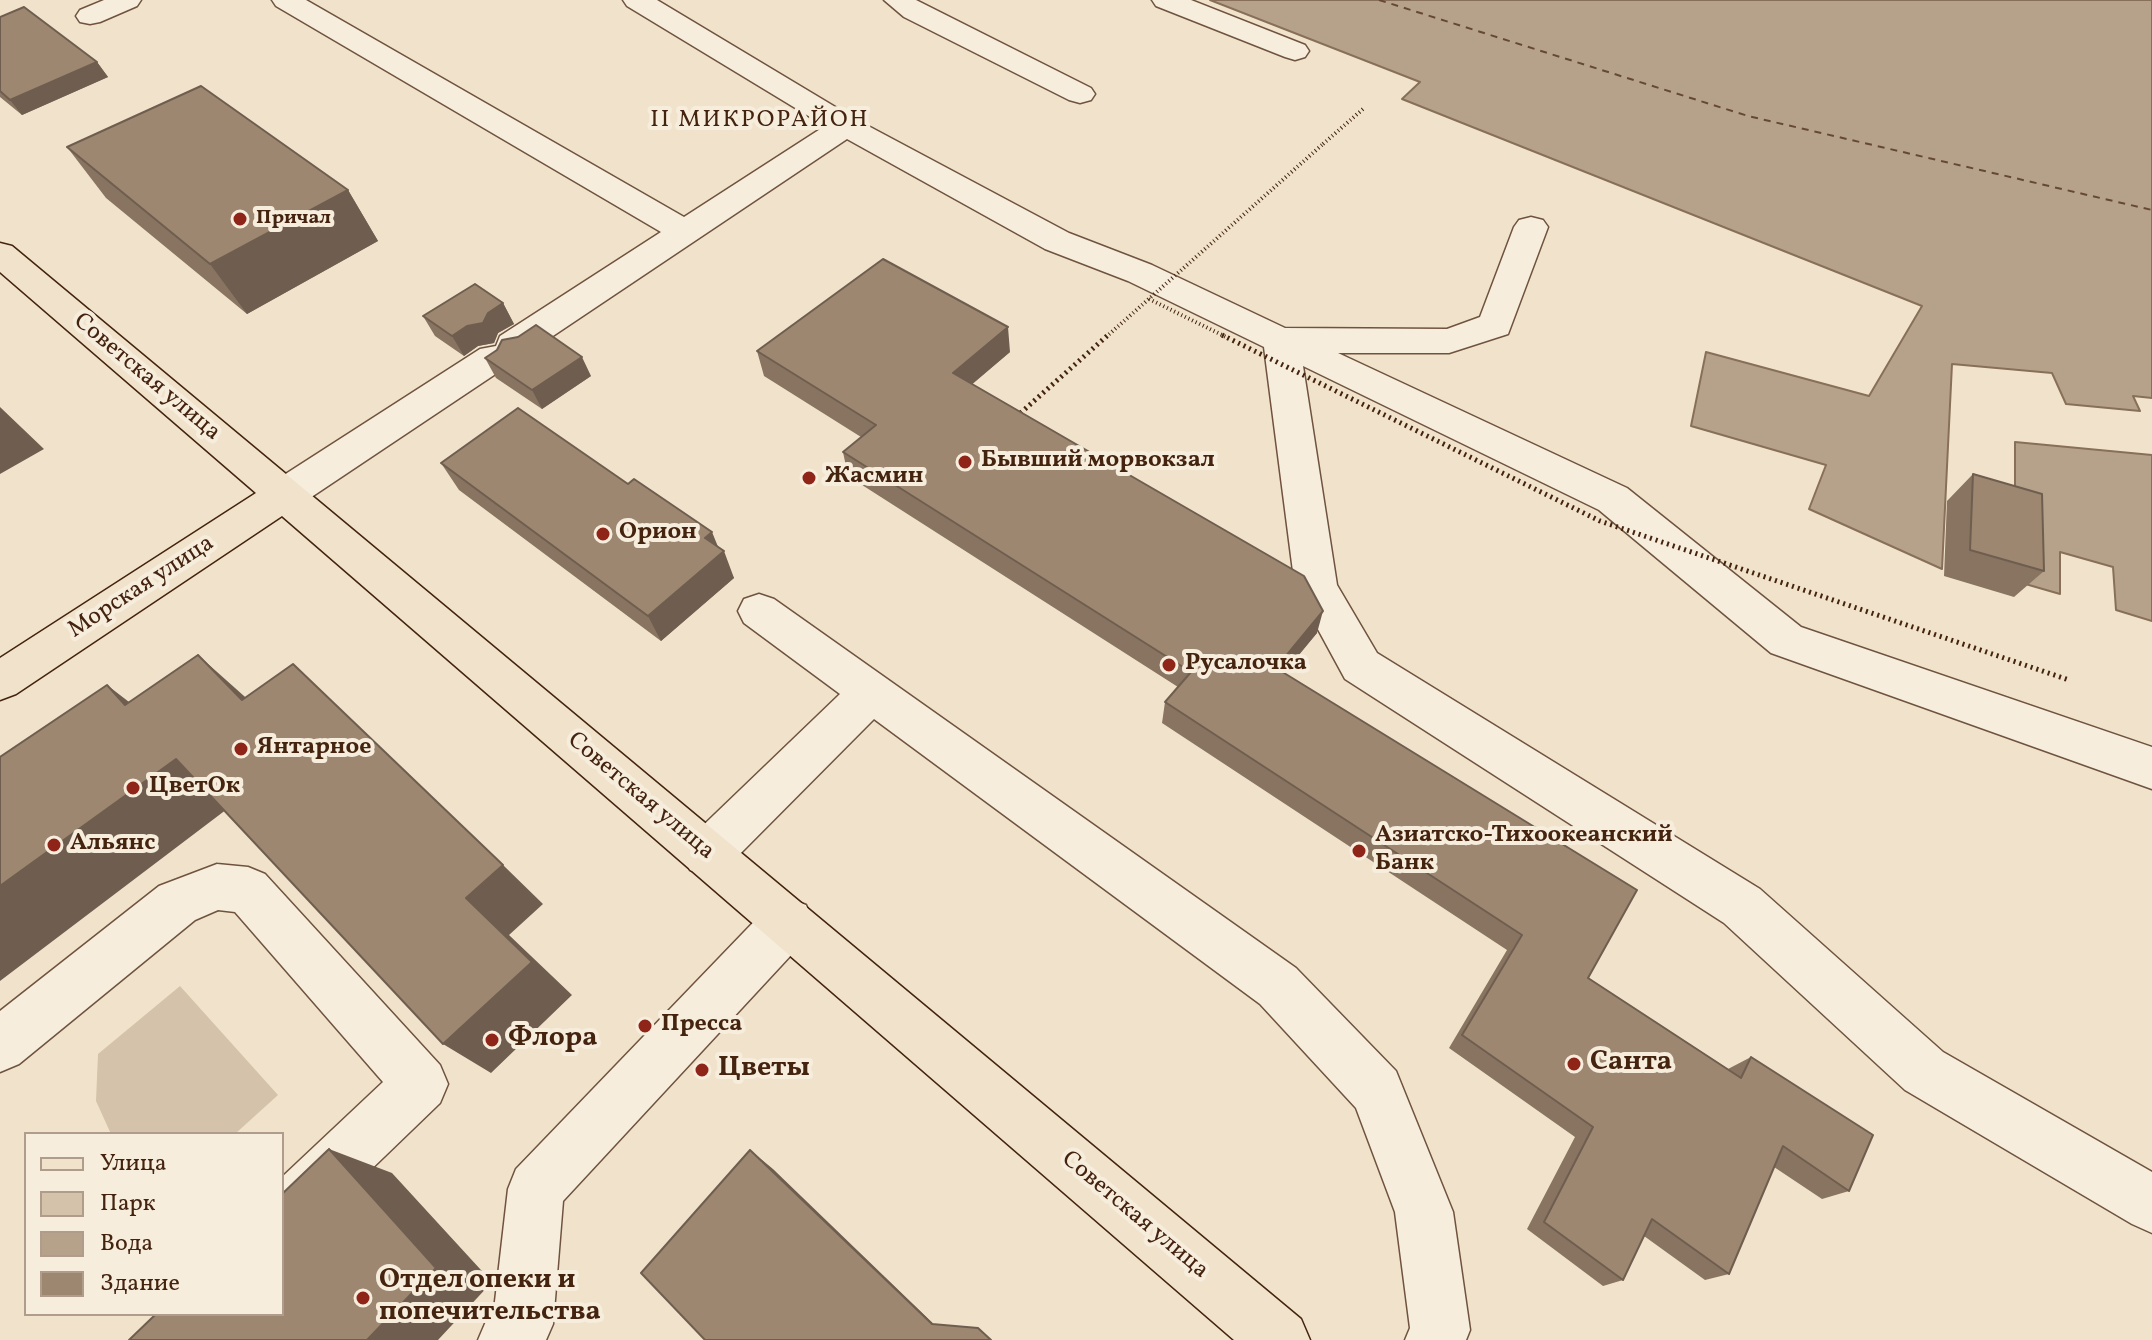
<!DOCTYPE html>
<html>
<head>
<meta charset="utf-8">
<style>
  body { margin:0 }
  #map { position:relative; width:2152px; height:1340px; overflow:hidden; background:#f1e3cb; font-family:Vollkorn,serif }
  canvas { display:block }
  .legend { position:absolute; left:24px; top:1132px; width:260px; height:184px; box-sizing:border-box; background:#f6eddd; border:2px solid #af9c8b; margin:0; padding:10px 14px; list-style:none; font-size:24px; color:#44230f }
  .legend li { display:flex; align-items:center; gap:16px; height:40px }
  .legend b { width:40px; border:2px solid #af9c8b }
</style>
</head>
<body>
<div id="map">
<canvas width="2152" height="1340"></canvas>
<ul class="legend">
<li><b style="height:10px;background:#f1e3cb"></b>Улица</li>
<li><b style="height:22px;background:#d4c2ab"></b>Парк</li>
<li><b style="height:22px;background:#b6a28b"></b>Вода</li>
<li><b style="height:22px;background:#9e8771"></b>Здание</li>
</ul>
</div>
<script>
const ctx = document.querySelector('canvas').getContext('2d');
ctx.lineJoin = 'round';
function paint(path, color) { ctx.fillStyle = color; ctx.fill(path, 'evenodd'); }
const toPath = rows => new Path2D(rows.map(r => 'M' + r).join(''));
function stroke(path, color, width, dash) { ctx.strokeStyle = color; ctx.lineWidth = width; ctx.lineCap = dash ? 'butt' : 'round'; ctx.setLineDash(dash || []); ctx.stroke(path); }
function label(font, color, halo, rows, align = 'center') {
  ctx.font = font + ' Vollkorn,serif'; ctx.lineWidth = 8; ctx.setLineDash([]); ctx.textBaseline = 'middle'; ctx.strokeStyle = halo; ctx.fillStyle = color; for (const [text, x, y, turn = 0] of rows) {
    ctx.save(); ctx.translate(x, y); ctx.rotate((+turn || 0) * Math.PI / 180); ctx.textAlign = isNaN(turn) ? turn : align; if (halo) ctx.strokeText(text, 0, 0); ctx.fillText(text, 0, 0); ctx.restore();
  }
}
paint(toPath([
  [180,986,278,1095,235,1134,111,1134,96,1101,98,1054]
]), '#d4c2ab');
const water = toPath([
  [1210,0,2152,0,2152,398,2133,396,2140,411,2066,404,2052,373,1952,364,1942,569,1809,509,1826,465,1691,426,1706,352,1869,396,1922,306,1402,99,1420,82,1210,0],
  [2015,442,2152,455,2152,621,2116,610,2113,567,2060,552,2060,594,2015,581,2015,442]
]);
paint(water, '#b6a28b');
stroke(water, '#886f59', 2);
stroke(toPath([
  [1379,0,1748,116,2152,210]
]), '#664934', 2, [7, 6]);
const minor = toPath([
  [104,0,141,0,137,6,100,22,90,24,80,22,76,16,80,10,104,0],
  [272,0,306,0,684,217,825,126,627,6,623,0,657,0,857,120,1069,233,1152,265,1285,328,1447,329,1480,317,1514,227,1519,220,1531,217,1543,220,1548,227,1508,334,1449,353,1338,353,1627,488,1801,627,2152,747,2152,789,1771,653,1599,510,1303,366,1337,585,1377,653,1760,889,1943,1052,2152,1172,2152,1233,2132,1224,1905,1090,1724,923,1345,679,1295,587,1264,347,1128,281,1045,249,847,139,526,354,510,357,506,367,298,506,284,510,270,506,264,495,270,484,480,349,496,346,500,336,661,232,276,6,272,0],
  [884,0,916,0,1091,88,1095,94,1091,100,1080,103,1069,100,904,17,884,0],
  [1152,0,1191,0,1305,45,1309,51,1305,57,1295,60,1285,57,1156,6,1152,0],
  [759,594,774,599,1296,968,1396,1071,1453,1212,1470,1330,1466,1340,1405,1340,1410,1328,1395,1212,1356,1108,1260,1004,874,719,724,870,707,876,690,870,683,854,690,838,840,694,744,623,738,611,744,599,759,594],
  [217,864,248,867,265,874,440,1065,448,1084,440,1103,302,1236,282,1245,282,1177,383,1082,235,912,218,910,195,920,19,1064,0,1072,0,1011,159,886,217,864],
  [788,898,806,905,813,922,806,939,563,1201,553,1324,546,1340,478,1340,487,1319,494,1310,508,1189,516,1169,770,905,788,898]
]);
const major = toPath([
  [0,243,12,246,1301,1319,1310,1340,1234,1340,282,516,16,694,0,700,0,658,256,493,0,272,0,243]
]);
stroke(minor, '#6f533e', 3);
stroke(major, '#44230f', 3);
stroke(toPath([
  [1323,144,1363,109]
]), '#44230f', 4, [1, 3]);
paint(minor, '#f6eddd');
paint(major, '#f1e3cb');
stroke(toPath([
  [1149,299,1226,337],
  [1106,337,1323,144]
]), '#44230f', 4, [1, 3]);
stroke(toPath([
  [1222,335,1600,521,2069,680],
  [1016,417,1108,335]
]), '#44230f', 5, [2, 4]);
paint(toPath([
  [0,17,97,62,108,77,22,115,0,97],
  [67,147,348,190,378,241,247,314,106,198],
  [503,303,514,324,498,333,494,343,478,346,464,356,435,336,423,316],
  [757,351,1010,352,972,384,1317,633,1284,672,1588,978,1728,1069,1751,1057,1849,1191,1822,1199,1774,1167,1729,1274,1705,1280,1644,1236,1623,1280,1603,1286,1527,1229,1575,1137,1449,1048,1507,950,1162,723,1165,702,1178,687,848,476,843,452,861,437,764,376],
  [485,358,591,376,542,409,496,378],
  [441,463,718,548,734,578,661,641,459,490],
  [1973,474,2044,571,2014,597,1944,576,1947,501]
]), '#887461');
paint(toPath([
  [97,62,108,77,22,115,10,100],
  [348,190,378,241,247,314,210,264],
  [503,303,514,324,498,333,494,343,478,346,464,356,452,336],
  [1008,327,1010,352,956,398,953,373],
  [582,357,591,376,542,409,532,390],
  [0,407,44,449,0,474],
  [712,532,721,554,724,551,734,578,661,641,648,616,705,538],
  [1323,611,1317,633,1271,689,1276,668],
  [198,655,253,704,242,700],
  [107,685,168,732,125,705],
  [176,759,235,803,0,981,0,886],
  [503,865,543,904,509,935,572,995,491,1073,443,1044,466,898],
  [329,1149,392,1173,492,1282,438,1340,367,1340],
  [750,1150,773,1169,942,1332,932,1324]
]), '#6f5e4f');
const building = toPath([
  [24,7,97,62,10,100,0,91,0,17,24,7],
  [201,86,348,190,210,264,67,147,201,86],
  [883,259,1008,327,953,373,1304,576,1323,611,1276,668,1637,890,1588,978,1741,1078,1751,1057,1873,1135,1849,1191,1783,1146,1729,1274,1652,1219,1623,1280,1544,1222,1593,1127,1462,1035,1522,935,1165,702,1191,672,843,452,876,425,757,351,883,259],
  [475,284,503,303,488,313,483,323,467,326,452,336,423,316,475,284],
  [536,325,582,357,532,390,485,358,497,350,502,340,518,337,536,325],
  [518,408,628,484,634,479,712,532,705,538,724,551,648,616,441,463,518,408],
  [1973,474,2042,494,2044,571,1970,550,1973,474],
  [198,655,242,700,293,664,503,865,466,898,532,962,443,1044,176,759,0,886,0,757,107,685,125,705,198,655],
  [329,1149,436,1268,367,1340,129,1340,156,1314,282,1314,282,1194,329,1149],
  [750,1150,932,1324,978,1328,991,1340,705,1340,641,1273,750,1150]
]);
paint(building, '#9e8771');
stroke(building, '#6f5e4f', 2);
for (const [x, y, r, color] of [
  [240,219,8,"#8f2418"],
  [965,462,8,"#8f2418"],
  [809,478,8,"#8f2418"],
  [603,534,8,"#8f2418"],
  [1169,665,8,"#8f2418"],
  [241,749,8,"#8f2418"],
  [133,788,8,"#8f2418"],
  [54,845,8,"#8f2418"],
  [1359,851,8,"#8f2418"],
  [645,1026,8,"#8f2418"],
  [492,1040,8,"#8f2418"],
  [1574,1064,8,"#8f2418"],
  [702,1070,8,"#8f2418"],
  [363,1298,8,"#8f2418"]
]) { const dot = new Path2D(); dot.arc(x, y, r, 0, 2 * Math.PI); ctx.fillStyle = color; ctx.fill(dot); stroke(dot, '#f6eddd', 3); }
label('bold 20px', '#44230f', '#f6eddd', [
  ["Причал",256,219]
], 'left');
ctx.letterSpacing = '2px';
label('24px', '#44230f', '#f6eddd', [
  ["II МИКРОРАЙОН",760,122]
]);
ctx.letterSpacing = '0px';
label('24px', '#44230f', '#f6eddd', [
  ["Советская улица",146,378,40],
  ["Морская улица",142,588,-33],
  ["Советская улица",640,797,40],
  ["Советская улица",1134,1216,40]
]);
label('bold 24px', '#44230f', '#f6eddd', [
  ["Бывший морвокзал",981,462],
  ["Жасмин",825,478],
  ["Орион",619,534],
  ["Русалочка",1185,665],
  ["Янтарное",257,749],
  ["ЦветОк",149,788],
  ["Азиатско-Тихоокеанский",1375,837],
  ["Банк",1375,865],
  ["Альянс",70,845],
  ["Пресса",661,1026]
], 'left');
label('bold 28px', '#44230f', '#f6eddd', [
  ["Флора",508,1040],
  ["Санта",1590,1064],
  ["Цветы",718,1070],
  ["Отдел опеки и",379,1282],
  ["попечительства",379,1314]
], 'left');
</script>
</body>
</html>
